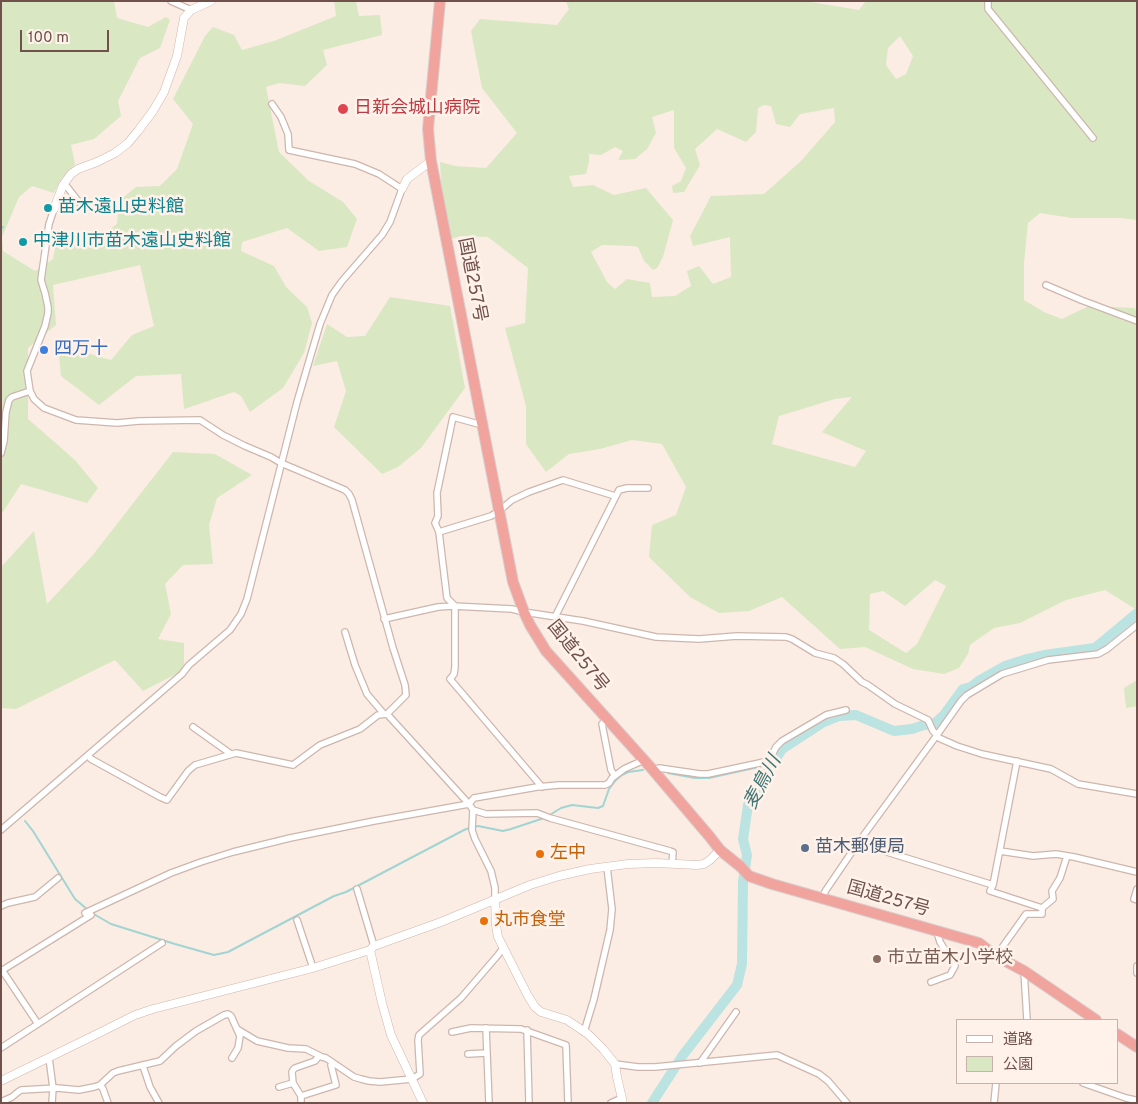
<!DOCTYPE html>
<html>
<head>
<meta charset="utf-8">
<style>
  body { margin:0 }
  #map { position:relative; width:1138px; height:1104px; overflow:hidden; background:#fbede4; font-family:Overpass,"Noto Sans JP",sans-serif }
  canvas { display:block }
  .frame { position:absolute; inset:0; border:2px solid #71514b; pointer-events:none }
  .legend { position:absolute; left:956px; top:1019px; width:162px; height:65px; box-sizing:border-box; background:#fef2ea; border:1px solid #c6b2aa; margin:0; padding:6px 9px; list-style:none; font-size:15px; color:#71514b }
  .legend li { display:flex; align-items:center; gap:10px; height:25px }
  .legend b { width:25px; border:1px solid #c6b2aa }
  .scale { position:absolute; left:20px; top:30px; width:89px; height:22px; box-sizing:border-box; border:2px solid #71514b; border-top:0; padding-left:6px; font-size:15px; line-height:18px; white-space:nowrap; color:#71514b; -webkit-text-stroke:4px #fef2ea; paint-order:stroke }
</style>
</head>
<body>
<div id="map">
<canvas width="1138" height="1104"></canvas>
<div class="frame"></div>
<ul class="legend">
<li><b style="height:6px;background:#fff"></b>道路</li>
<li><b style="height:14px;background:#d9e7c3"></b>公園</li>
</ul>
<div class="scale">100 m</div>
</div>
<script>
const ctx = document.querySelector('canvas').getContext('2d');
ctx.lineJoin = 'round';
function paint(path, color) { ctx.fillStyle = color; ctx.fill(path, 'evenodd'); }
const toPath = rows => new Path2D(rows.map(r => 'M' + r).join(''));
function stroke(path, color, width, dash) { ctx.strokeStyle = color; ctx.lineWidth = width; ctx.lineCap = dash ? 'butt' : 'round'; ctx.setLineDash(dash || []); ctx.stroke(path); }
function label(font, color, halo, rows, align = 'center') {
  ctx.font = font + ' Overpass,"Noto Sans JP",sans-serif'; ctx.lineWidth = 5; ctx.setLineDash([]); ctx.textBaseline = 'middle'; ctx.strokeStyle = halo; ctx.fillStyle = color; for (const [text, x, y, turn = 0] of rows) {
    ctx.save(); ctx.translate(x, y); ctx.rotate((+turn || 0) * Math.PI / 180); ctx.textAlign = isNaN(turn) ? turn : align; if (halo) ctx.strokeText(text, 0, 0); ctx.fillText(text, 0, 0); ctx.restore();
  }
}
paint(toPath([
  [1,1,114,1,117,18,148,27,166,17,170,20,160,48,140,58,118,101,121,116,94,139,71,145,75,164,61,179,54,193,32,186,19,197,2,237,3,251,35,271,53,259,57,238,67,235,76,247,88,246,117,224,119,201,136,187,160,186,177,169,193,124,173,99,205,36,213,27,234,35,242,50,274,41,336,16,334,1,356,1,359,16,380,15,382,35,323,50,327,65,305,86,279,83,266,87,279,152,309,181,343,202,357,219,347,247,319,251,287,228,242,242,241,251,274,266,286,287,307,307,312,323,304,353,283,388,250,412,241,396,234,392,184,409,181,374,136,376,99,405,61,376,58,345,111,360,132,335,154,326,140,265,53,285,56,325,28,348,28,419,75,460,98,488,87,503,21,484,1,515],
  [566,1,805,1,859,10,866,1,1137,1,1137,220,1120,218,1072,218,1040,213,1028,223,1024,263,1024,300,1044,312,1062,319,1089,306,1135,308,1137,316,1137,610,1105,590,1066,600,1020,623,994,628,970,645,968,654,959,668,944,674,913,669,865,647,840,649,782,597,749,611,719,613,690,597,649,557,652,525,676,515,686,487,662,444,632,440,600,449,569,454,546,472,526,444,526,406,505,328,525,323,528,268,488,237,461,236,450,239,442,198,440,162,455,166,486,168,517,133,482,88,471,31,480,19,557,25,569,9],
  [900,36,913,56,906,74,896,79,886,65,888,48],
  [764,105,771,106,776,124,790,127,800,114,834,108,835,122,801,161,764,194,711,196,690,236,693,246,730,237,731,277,713,284,699,266,687,271,691,286,675,296,652,297,650,283,627,279,615,289,607,282,591,252,602,245,632,246,638,247,644,261,653,270,657,268,663,257,673,220,646,188,614,195,593,185,573,187,569,176,586,174,589,162,589,154,601,155,615,147,623,151,618,160,635,159,647,149,656,133,652,117,674,110,674,148,686,168,681,181,672,186,673,193,684,192,700,165,695,149,717,129,746,142,756,132,758,108],
  [852,397,822,432,866,451,855,467,772,444,779,416,835,399],
  [935,580,946,586,917,644,906,653,869,630,870,594,883,591,905,606],
  [390,297,450,306,465,388,421,448,398,467,382,474,334,427,346,391,337,361,313,366,327,324,347,337,365,336],
  [173,452,215,454,252,475,217,498,209,525,213,564,183,565,165,584,171,614,158,639,184,643,184,670,143,691,115,660,16,709,1,708,1,567,34,531,47,604,92,556],
  [1137,680,1137,706,1126,708,1124,688]
]), '#d9e7c3');
stroke(toPath([
  [1,229,3,227],
  [668,773,695,778,709,778,772,764],
  [548,816,561,808,572,805,598,808,603,806,609,789,616,780,622,775,628,772,643,770],
  [25,821,33,831,75,899,88,910],
  [474,827,478,826,503,831,511,829,544,818],
  [92,913,111,924,175,944,214,955,228,952,334,896,346,892,464,830,469,828]
]), '#a1d4d2', 2);
stroke(toPath([
  [652,1103,683,1055,737,985,742,964,743,882,747,855,743,839,748,805,782,749,822,723,839,716,856,715,894,731,912,729,924,725,934,724,944,715,963,689,971,687,980,680,1005,666,1027,659,1044,655,1095,648,1137,613]
]), '#bae3e1', 10);
const street = toPath([
  [171,1,191,10],
  [988,1,988,9,1093,138],
  [64,183,82,206],
  [54,209,49,224,41,280,45,293,48,307,48,313,45,326,27,371,30,391,34,399,44,408,76,420,117,423,139,421,200,420,223,435,245,446,271,457,281,463,345,490,349,494,352,500,393,648,405,685,406,695,387,714,378,715,360,729,320,745,293,765,236,753,195,765,188,771,167,800,160,797,91,759,88,755],
  [1046,285,1081,300,1137,321],
  [1,453,4,441,6,412,9,400,12,397,30,391],
  [439,532,435,523,438,516,437,493,453,417,482,425],
  [555,617,619,490,627,488,648,488],
  [384,619,438,607,453,606,512,609,524,612,583,621,656,637,699,639,737,636,786,637,792,639,815,653,834,658,843,664,862,682,868,685,895,704,928,720,933,731,937,735,961,701,967,695,1002,674,1048,660,1098,654,1107,649,1137,625],
  [345,632,355,665,367,694,384,714],
  [387,714,469,804,473,810,472,830,475,839,491,871,495,888,495,900],
  [607,719,602,724,611,770,615,776],
  [193,727,231,754],
  [653,770,659,768,700,774,708,774,769,761,776,747,782,741,826,715,846,710],
  [542,787,450,679,454,674,455,667,455,606,447,598,439,532,491,516,499,511,512,500,529,492,563,480,615,496],
  [473,810,486,814,537,813,550,818,670,851,673,852,672,864],
  [1,830,182,674,189,665,230,630,241,614,247,599,297,402,320,324,332,295,342,281,382,235,390,222,402,189,379,174,355,164,289,150,288,134,281,117,272,104],
  [858,843,993,885,990,891,1042,908],
  [1000,851,1033,856,1056,854,1074,857,1137,872],
  [993,885,1017,761],
  [357,889,374,946],
  [1137,889,1134,899,1137,900],
  [822,898,826,890,858,843,937,735,939,738,957,746,982,754,1051,769,1078,784,1137,794],
  [1,906,8,903,35,897,58,878],
  [85,913,171,873,201,862,233,852,290,838,374,821,469,804,474,798,537,787,559,785,605,785,609,783,612,778,624,769,644,760],
  [297,920,313,968],
  [996,956,1026,914,1042,914,1042,908,1053,899,1052,891,1060,878,1067,856],
  [1137,966,1137,973],
  [2,970,38,1024],
  [1,971,91,915],
  [1024,971,1027,1020],
  [931,982,950,975,955,966,940,942,937,932],
  [486,1028,489,1103],
  [237,1029,257,1041,288,1048,306,1049,322,1057,326,1058,354,1077,361,1079,369,1081,380,1082,412,1079,420,1074,418,1040,419,1035,461,998,498,955,503,948],
  [527,1030,529,1103],
  [452,1032,471,1028,521,1029,566,1045,568,1103],
  [584,1032,594,999,610,930,612,909,607,867],
  [1,1048,162,943],
  [468,1054,487,1053],
  [49,1058,53,1088,52,1103],
  [700,1063,736,1012],
  [615,1064,638,1067,655,1067,777,1055,819,1074,828,1081,847,1103],
  [142,1065,144,1069,150,1087,159,1103],
  [293,1083,301,1096,301,1103],
  [1083,1083,1126,1098,1135,1100],
  [100,1085,113,1073,118,1071,160,1061,176,1046,196,1031,224,1015,228,1014,231,1016,240,1036,238,1048,232,1058],
  [279,1087,293,1083,292,1072,293,1070,295,1068,315,1061,319,1056],
  [301,1096,336,1085,331,1065,333,1063],
  [1,1102,12,1097,18,1092,21,1090,57,1088,79,1090,94,1087,100,1085,103,1089,108,1103],
  [611,1103,622,1098],
  [994,1103,996,1083]
]);
const secondary = toPath([
  [402,189,407,179,431,161],
  [54,209,63,185,71,174,78,169,97,162,115,153,128,143,138,131,153,111,164,92,177,56,184,18,191,10,211,1],
  [495,900,496,925,498,937,528,996,535,1007,541,1012,567,1020,588,1034,603,1049,615,1064,617,1077,623,1103],
  [370,950,382,1003,391,1035,423,1103],
  [1,1081,99,1033,135,1015,153,1009,313,968,370,950,374,946,441,922,530,885,559,876,590,869,628,864,656,863,697,865,704,864,710,860,720,850]
]);
const highway = toPath([
  [440,1,428,129,431,161,513,582,524,612,530,625,546,651,653,770,710,837,720,850,741,867,749,876,772,884,979,943,996,956,1024,971,1096,1020],
  [1117,1034,1137,1047]
]);
stroke(street, '#cdb6ae', 8);
stroke(secondary, '#d0b5ac', 9);
stroke(highway, '#d7cecd', 12);
stroke(street, '#fff', 5.5);
stroke(secondary, '#fff', 8);
stroke(highway, '#f1a49e', 10);
for (const [x, y, r, color] of [
  [343,109,6,"#e0444e"],
  [48,208,5,"#0f9aa8"],
  [23,242,5,"#0f9aa8"],
  [44,350,5,"#3f7fe0"],
  [805,848,5,"#5c6f8a"],
  [540,854,5,"#e8710a"],
  [484,921,5,"#e8710a"],
  [877,959,5,"#8d6e63"]
]) { const dot = new Path2D(); dot.arc(x, y, r, 0, 2 * Math.PI); ctx.fillStyle = color; ctx.fill(dot); stroke(dot, '#fef2ea', 2); }
label('18px', '#be3a42', '#fef2ea', [
  ["日新会城山病院",354,109]
], 'left');
label('18px', '#0d838f', '#fef2ea', [
  ["苗木遠山史料館",58,208],
  ["中津川市苗木遠山史料館",33,242]
], 'left');
label('18px', '#71514b', '#fef2ea', [
  ["国道257号",471,280,79],
  ["国道257号",577,657,51],
  ["国道257号",888,900,16]
]);
label('18px', '#366cbe', '#fef2ea', [
  ["四万十",54,350]
], 'left');
label('18px', '#4e5e75', '#fef2ea', [
  ["苗木郵便局",815,848]
], 'left');
label('18px', '#c56008', '#fef2ea', [
  ["左中",550,854],
  ["丸市食堂",494,921]
], 'left');
label('18px', '#785e54', '#fef2ea', [
  ["市立苗木小学校",887,959]
], 'left');
label('italic 19px', '#407675', '#fef2ea', [
  ["麦鳥川",764,783,-62]
]);
</script>
</body>
</html>
